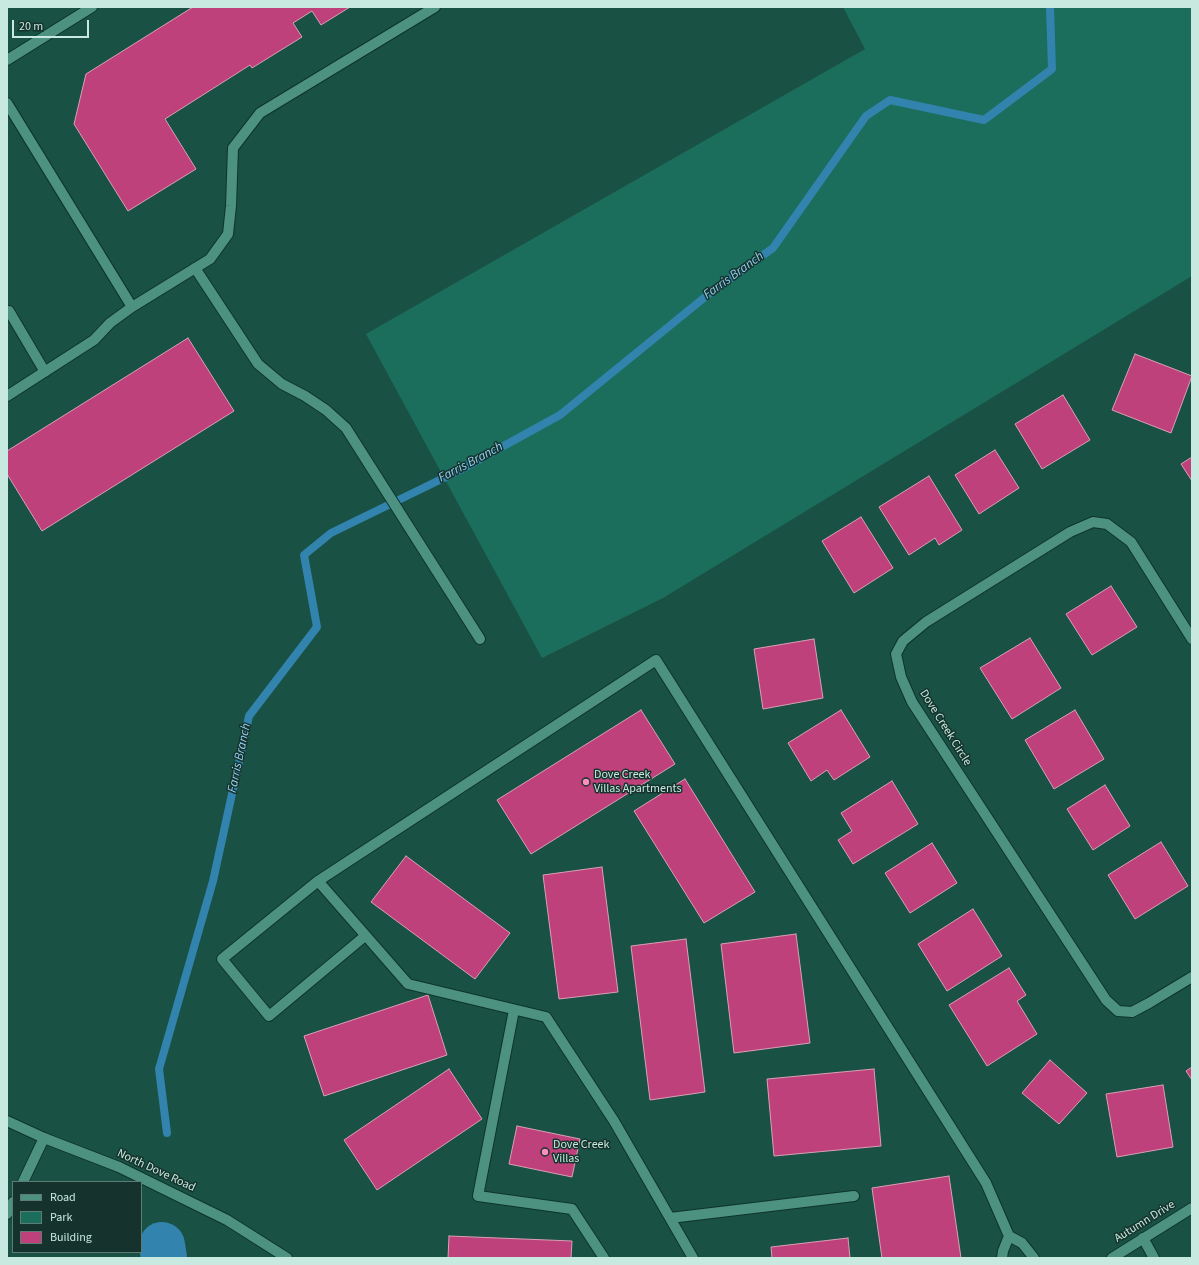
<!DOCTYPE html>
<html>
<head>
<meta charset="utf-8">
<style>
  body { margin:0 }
  #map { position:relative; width:1199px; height:1265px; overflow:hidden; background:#1a5145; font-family:"Source Sans 3",sans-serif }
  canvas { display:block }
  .frame { position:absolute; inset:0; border:8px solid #c7e9df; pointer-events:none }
  .legend { position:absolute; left:12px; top:1181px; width:130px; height:72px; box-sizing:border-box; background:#15332c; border:1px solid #5c7c74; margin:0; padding:5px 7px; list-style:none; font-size:12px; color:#c7e9df }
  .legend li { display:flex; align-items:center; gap:8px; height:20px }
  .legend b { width:20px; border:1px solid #5c7c74 }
  .scale { position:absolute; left:12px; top:20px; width:77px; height:18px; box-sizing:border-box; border:2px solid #c7e9df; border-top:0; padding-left:5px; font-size:12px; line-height:14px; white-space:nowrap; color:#c7e9df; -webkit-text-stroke:3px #15332c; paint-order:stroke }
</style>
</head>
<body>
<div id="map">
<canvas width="1199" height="1265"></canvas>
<div class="frame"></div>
<ul class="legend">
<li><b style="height:5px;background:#4d9281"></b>Road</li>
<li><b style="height:11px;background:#1c6e5c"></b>Park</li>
<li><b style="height:11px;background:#be417b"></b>Building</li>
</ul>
<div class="scale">20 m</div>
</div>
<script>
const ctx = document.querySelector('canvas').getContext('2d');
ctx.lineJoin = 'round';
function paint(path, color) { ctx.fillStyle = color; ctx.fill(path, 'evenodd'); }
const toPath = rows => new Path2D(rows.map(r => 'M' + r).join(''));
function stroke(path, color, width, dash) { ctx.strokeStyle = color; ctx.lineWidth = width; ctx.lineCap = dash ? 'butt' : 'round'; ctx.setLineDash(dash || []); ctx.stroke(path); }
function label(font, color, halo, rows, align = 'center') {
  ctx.font = font + ' "Source Sans 3",sans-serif'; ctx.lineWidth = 3; ctx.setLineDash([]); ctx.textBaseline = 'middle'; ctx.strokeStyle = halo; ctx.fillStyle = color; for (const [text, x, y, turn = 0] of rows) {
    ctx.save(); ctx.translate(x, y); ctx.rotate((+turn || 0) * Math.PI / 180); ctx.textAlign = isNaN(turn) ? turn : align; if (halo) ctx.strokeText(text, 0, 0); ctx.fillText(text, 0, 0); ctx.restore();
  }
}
paint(toPath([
  [843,7,1192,7,1192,276,663,598,542,658,366,334,865,49]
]), '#1c6e5c');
stroke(toPath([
  [167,1133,159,1069,213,881,249,716,317,627,304,555,331,533,460,470,560,415,710,293,773,248,866,116,890,100,984,120,1052,69,1050,7]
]), '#3283ae', 8);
stroke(toPath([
  [162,1245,164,1258]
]), '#3283ae', 46);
const building = toPath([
  [193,7,350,7,321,25,312,11,293,23,302,37,252,68,250,65,165,119,196,169,128,211,74,124,86,74,193,7],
  [188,338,234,411,42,531,7,474,7,451,188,338],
  [1135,354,1192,376,1171,433,1112,410,1135,354],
  [1063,395,1090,440,1042,469,1015,424,1063,395],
  [995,450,1019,488,979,514,955,475,995,450],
  [1192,457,1192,481,1181,464,1192,457],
  [929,476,962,530,939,545,935,538,909,555,879,507,929,476],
  [861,517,893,568,854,593,822,541,861,517],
  [1111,586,1137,627,1092,655,1066,614,1111,586],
  [1030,638,1061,688,1012,719,980,668,1030,638],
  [814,639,823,698,763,709,754,649,814,639],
  [641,710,675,764,531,854,497,800,641,710],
  [841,710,870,757,834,780,827,770,811,781,788,743,841,710],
  [1075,710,1104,759,1054,789,1025,740,1075,710],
  [685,779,755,892,704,923,634,811,685,779],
  [892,781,918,824,853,864,838,840,852,831,841,813,892,781],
  [1105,785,1130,826,1093,850,1067,809,1105,785],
  [1161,842,1188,886,1135,919,1108,875,1161,842],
  [932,843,957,883,910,913,885,873,932,843],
  [406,856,510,933,475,979,371,902,406,856],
  [602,867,618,992,559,999,543,875,602,867],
  [973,909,1002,956,947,991,918,944,973,909],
  [796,934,810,1043,734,1053,721,944,796,934],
  [686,939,705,1092,650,1100,631,946,686,939],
  [1009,968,1026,995,1017,1001,1037,1034,987,1066,949,1005,1009,968],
  [428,995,447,1055,324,1096,304,1036,428,995],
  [1050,1060,1087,1093,1059,1124,1022,1093,1050,1060],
  [1192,1067,1192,1080,1186,1071,1192,1067],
  [449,1069,482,1119,377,1190,344,1140,449,1069],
  [874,1069,881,1146,774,1156,767,1079,874,1069],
  [1163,1085,1173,1147,1117,1157,1106,1094,1163,1085],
  [517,1126,580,1139,572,1177,509,1164,517,1126],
  [949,1176,961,1258,882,1258,872,1188,949,1176],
  [449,1236,572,1241,571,1258,448,1258,449,1236],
  [848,1238,850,1258,772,1258,771,1247,848,1238]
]);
paint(building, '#be417b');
stroke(building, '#db9fb5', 1);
const lane = toPath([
  [7,60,92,7],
  [7,103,132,307,110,323,94,340,7,396],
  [195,268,258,364,282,384,305,396,326,410,346,428,480,639],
  [132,307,210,259,228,234,231,206,233,148,260,113,435,7],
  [7,313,9,311,45,372],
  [318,881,222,959,269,1016,365,936],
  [514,1010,478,1196,572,1209,604,1258],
  [670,1218,854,1196],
  [1143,1238,1154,1258],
  [693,1258,614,1121,546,1017,408,984,318,881,656,660,986,1183,1009,1236],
  [1002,1258,1003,1251,1009,1236,1022,1243,1034,1258]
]);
const street = toPath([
  [1192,639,1131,542,1107,524,1093,522,1070,532,926,622,903,641,896,654,901,677,912,702,1106,1000,1118,1011,1132,1012,1149,1003,1192,977],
  [23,1182,44,1138],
  [7,1214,13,1202],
  [1112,1258,1192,1208]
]);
const secondary = toPath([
  [7,1121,44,1138,119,1167,227,1220,287,1258]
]);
stroke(lane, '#0e342b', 12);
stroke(street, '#0e342b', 12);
stroke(secondary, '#0e342b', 12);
stroke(lane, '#4d9281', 10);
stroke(street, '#4d9281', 10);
stroke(secondary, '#4d9281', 10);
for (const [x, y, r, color] of [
  [586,782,4,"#fe8ebc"],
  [545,1152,4,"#fe8ebc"]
]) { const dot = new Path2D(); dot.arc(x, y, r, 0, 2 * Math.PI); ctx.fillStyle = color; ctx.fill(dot); stroke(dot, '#15332c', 1.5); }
label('12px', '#c7e9df', '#15332c', [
  ["Dove Creek Circle",945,728,58],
  ["North Dove Road",156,1171,25],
  ["Autumn Drive",1145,1222,-32]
]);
label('12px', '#c7e9df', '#15332c', [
  ["Dove Creek",594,775],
  ["Villas Apartments",594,789],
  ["Dove Creek",553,1145],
  ["Villas",553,1159]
], 'left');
label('italic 13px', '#94d0f4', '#15332c', [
  ["Farris Branch",734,276,-36],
  ["Farris Branch",471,463,-28],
  ["Farris Branch",240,758,-78]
]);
</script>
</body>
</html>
